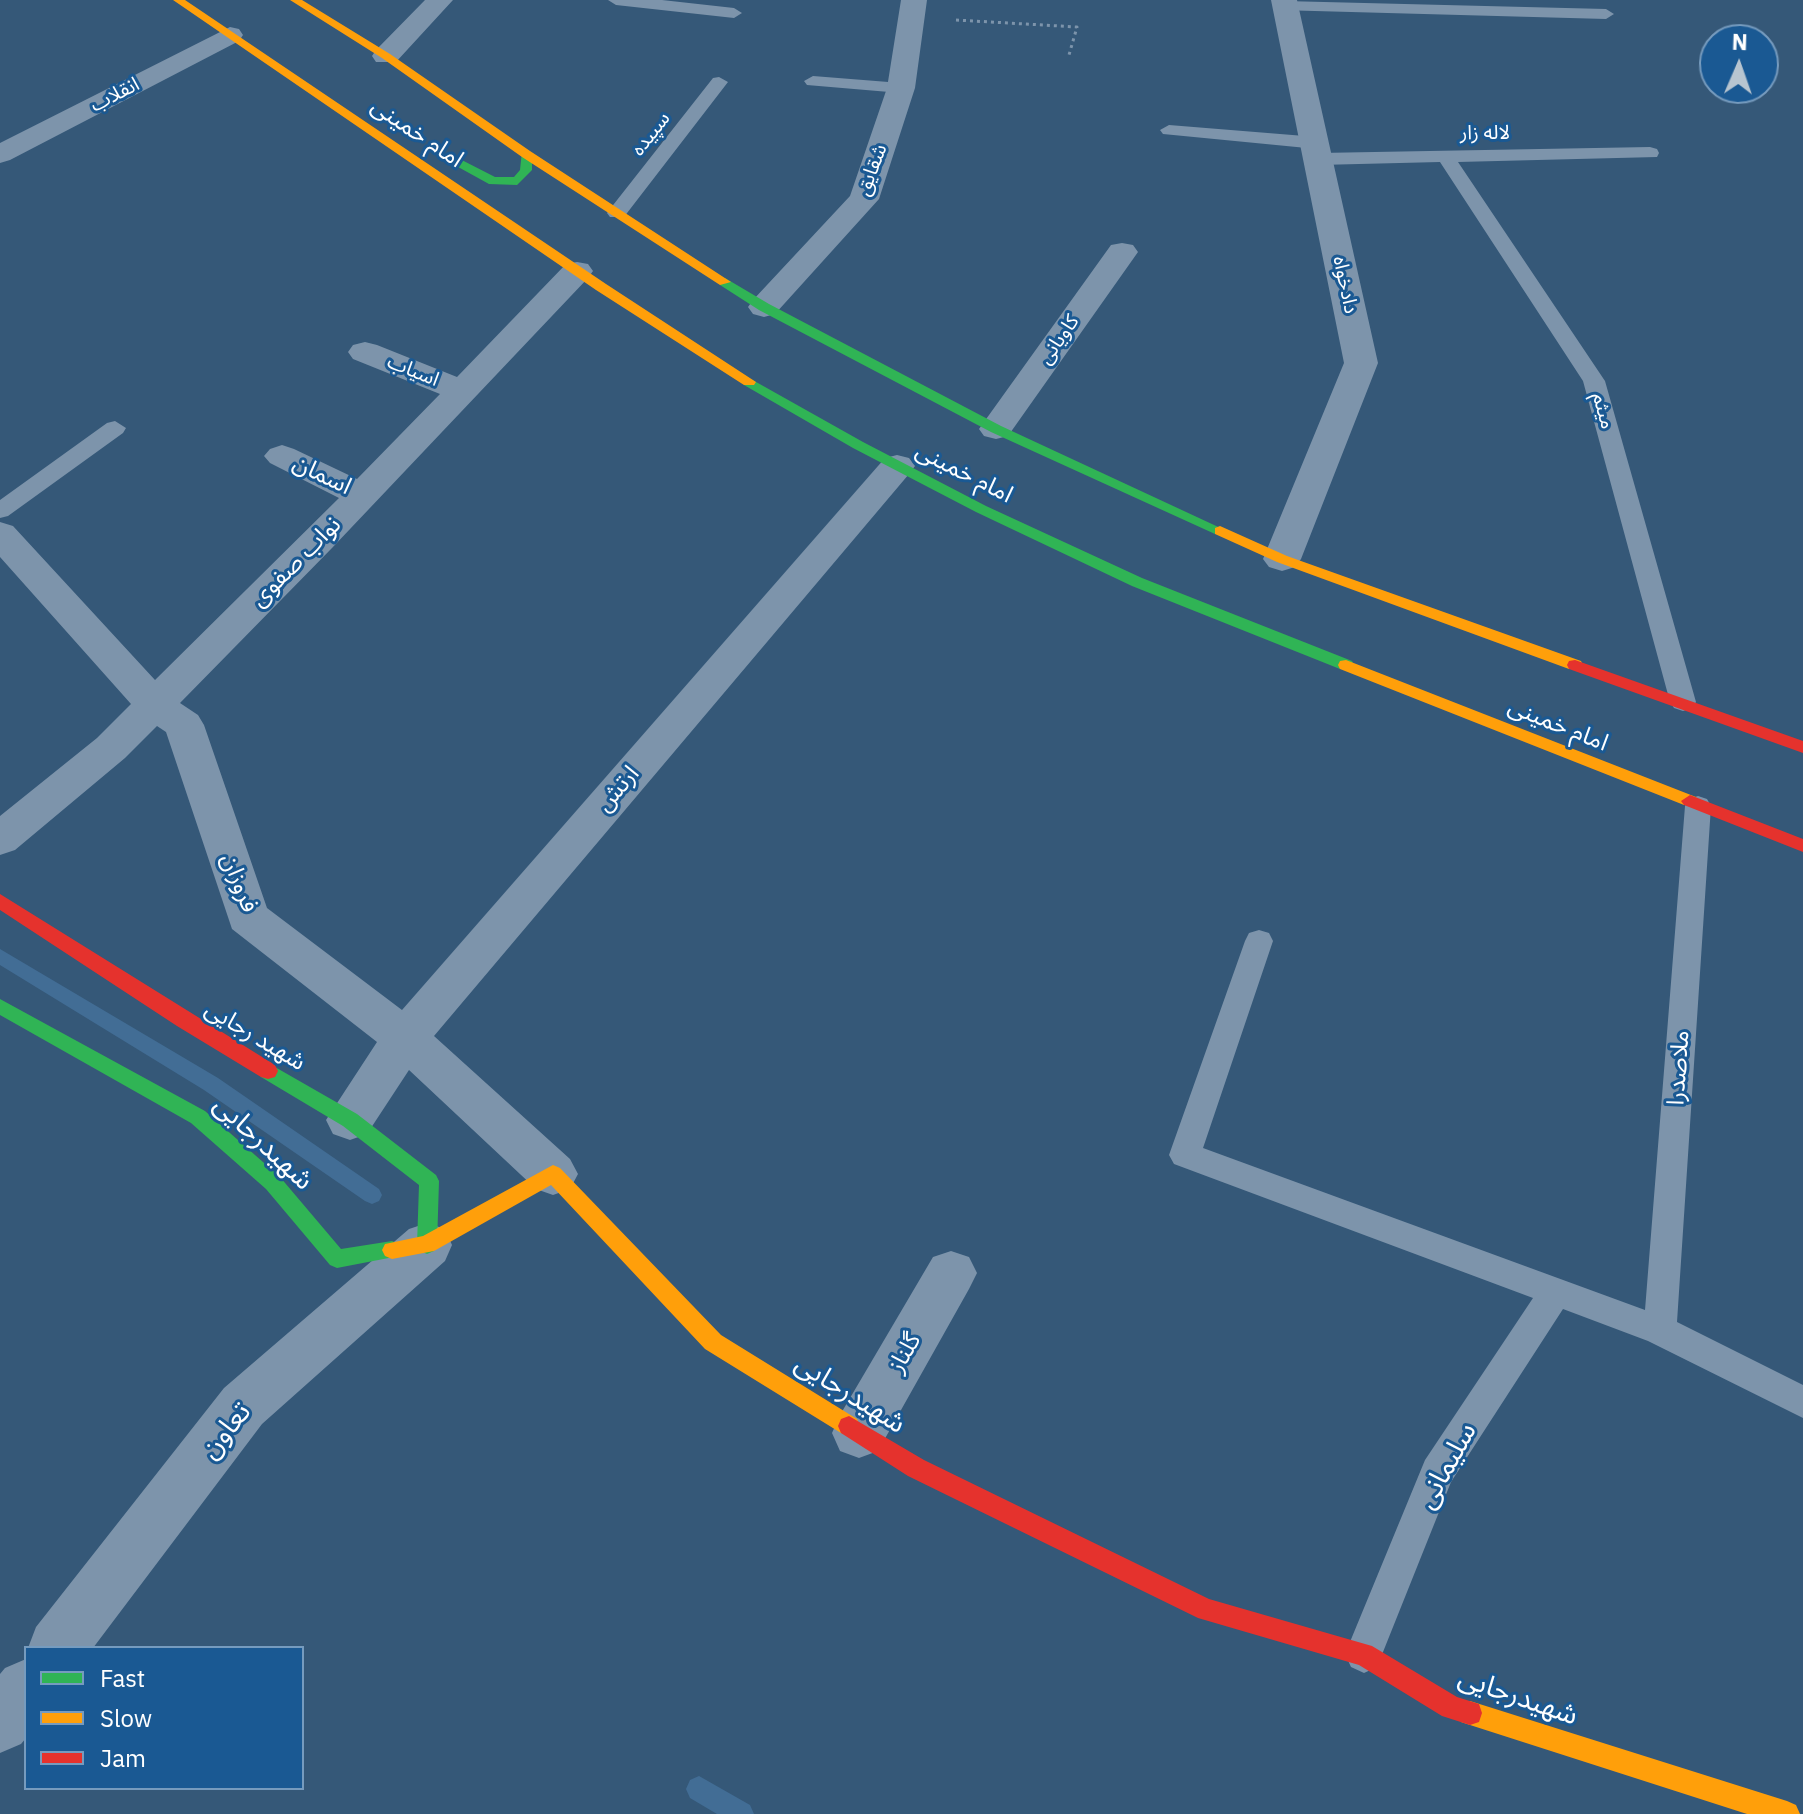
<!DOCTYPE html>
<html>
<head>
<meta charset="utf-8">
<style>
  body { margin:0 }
  #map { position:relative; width:1803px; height:1814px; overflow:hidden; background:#355878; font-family:"IBM Plex Sans",sans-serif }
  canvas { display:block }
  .legend { position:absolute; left:24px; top:1646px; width:280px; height:144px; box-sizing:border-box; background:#1a5993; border:2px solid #769bbe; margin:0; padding:10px 14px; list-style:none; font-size:24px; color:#fff }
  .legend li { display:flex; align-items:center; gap:16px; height:40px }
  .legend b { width:40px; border:2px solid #769bbe }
  .north { position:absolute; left:1699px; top:24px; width:80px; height:80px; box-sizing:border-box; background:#1a5993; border:2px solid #769bbe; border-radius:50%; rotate:2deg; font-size:22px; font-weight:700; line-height:32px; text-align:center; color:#fff }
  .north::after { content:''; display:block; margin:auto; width:28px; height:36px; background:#b8c5d0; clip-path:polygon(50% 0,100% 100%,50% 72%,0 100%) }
</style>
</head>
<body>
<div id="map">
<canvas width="1803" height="1814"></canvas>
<ul class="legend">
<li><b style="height:10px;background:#30b455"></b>Fast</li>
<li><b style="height:10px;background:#ff9f0a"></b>Slow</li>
<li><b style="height:10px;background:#e5322d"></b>Jam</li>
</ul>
<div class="north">N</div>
</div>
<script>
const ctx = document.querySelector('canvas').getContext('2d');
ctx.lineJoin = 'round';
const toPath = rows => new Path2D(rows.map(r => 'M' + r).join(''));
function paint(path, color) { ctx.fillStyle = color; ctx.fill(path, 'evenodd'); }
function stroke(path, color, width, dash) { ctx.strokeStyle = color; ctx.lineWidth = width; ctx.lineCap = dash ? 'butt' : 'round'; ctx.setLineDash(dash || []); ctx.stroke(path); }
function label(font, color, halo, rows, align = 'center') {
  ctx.font = font + ' "IBM Plex Sans","Noto Sans Arabic",sans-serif'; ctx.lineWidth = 6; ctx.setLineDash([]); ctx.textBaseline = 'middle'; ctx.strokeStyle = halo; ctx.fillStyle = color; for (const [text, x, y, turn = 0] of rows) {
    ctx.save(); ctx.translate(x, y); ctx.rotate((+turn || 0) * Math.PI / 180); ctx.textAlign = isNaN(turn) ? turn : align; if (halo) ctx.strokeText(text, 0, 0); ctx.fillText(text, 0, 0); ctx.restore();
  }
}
paint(toPath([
  [0,949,218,1078,379,1189,382,1195,379,1201,372,1204,365,1201,204,1090,0,965,0,949],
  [699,1776,750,1805,754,1814,717,1814,690,1798,686,1789,690,1780,699,1776]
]), '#426d95');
stroke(toPath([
  [956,20,1077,27,1069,55]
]), '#7d94ab', 3, [3, 4]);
paint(toPath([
  [608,0,662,0,734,8,742,13,734,18,616,5,608,0],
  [1284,1,1606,9,1614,14,1606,19,1278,10,1276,6,1284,1],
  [813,76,901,83,910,88,901,93,807,85,804,81,813,76],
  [719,77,728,82,624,217,610,217,607,213,610,209,713,78,719,77],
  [1169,125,1317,137,1326,143,1317,149,1163,134,1160,130,1169,125],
  [1650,147,1657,149,1659,153,1657,157,1458,162,1605,381,1696,702,1692,708,1683,711,1674,708,1670,702,1583,381,1440,162,1319,165,1310,159,1319,153,1650,147],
  [115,421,126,428,123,433,8,516,0,518,0,500,107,423,115,421],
  [1698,796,1707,799,1711,806,1677,1322,1803,1385,1803,1418,1648,1341,1563,1309,1451,1482,1377,1667,1364,1673,1351,1667,1345,1654,1425,1460,1533,1298,1174,1164,1169,1155,1245,941,1249,933,1259,930,1269,933,1273,941,1203,1148,1645,1310,1685,806,1689,799,1698,796]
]), '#7d94ab');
paint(toPath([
  [425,0,453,0,396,62,376,62,372,56,376,50,425,0],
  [901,0,927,0,915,88,879,199,775,314,764,317,753,314,748,307,753,300,850,196,887,88,901,0],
  [1271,0,1297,0,1378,363,1301,559,1295,567,1282,571,1269,567,1263,559,1344,363,1271,0],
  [230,27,239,29,243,35,239,41,10,160,0,163,0,143,230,27],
  [1122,243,1133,245,1138,252,1008,436,996,439,984,436,979,429,984,422,1111,245,1122,243],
  [577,262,588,264,593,271,588,278,332,548,180,703,198,715,204,725,267,908,402,1010,885,458,897,455,909,458,915,466,909,474,434,1036,570,1159,578,1174,570,1189,553,1195,536,1189,409,1070,367,1134,350,1140,333,1134,326,1120,377,1042,232,929,166,732,157,726,125,758,15,850,0,855,0,816,97,738,131,704,0,557,0,522,13,526,155,680,339,498,270,463,264,456,270,449,282,445,294,449,357,479,440,394,353,359,348,352,353,345,365,342,377,345,457,377,566,264,577,262],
  [427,1223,445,1229,452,1245,445,1261,262,1424,93,1648,28,1648,36,1627,224,1388,409,1229,427,1223],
  [951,1251,969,1257,977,1273,969,1289,878,1451,859,1458,840,1451,832,1433,840,1415,933,1257,951,1251],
  [26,1659,26,1738,21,1744,0,1753,0,1674,5,1668,26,1659]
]), '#7d94ab');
paint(toPath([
  [522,151,532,154,532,170,517,185,489,184,440,157,450,154,495,177,514,177,520,170,522,151],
  [725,278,769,304,1001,426,1227,531,1225,534,1215,534,991,432,759,310,720,285,720,279,725,278],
  [749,378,863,442,986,506,1142,578,1352,661,1354,665,1352,669,1340,669,1132,586,976,512,853,448,744,385,744,379,749,378],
  [0,999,205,1111,280,1177,341,1249,392,1241,399,1244,402,1250,399,1256,337,1268,330,1265,266,1189,191,1123,0,1015,0,999],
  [268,1063,357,1114,436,1175,439,1181,437,1245,434,1251,427,1254,420,1251,417,1245,419,1185,343,1126,261,1077,258,1071,261,1065,268,1063]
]), '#30b455');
paint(toPath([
  [173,0,185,0,606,284,756,382,754,385,744,385,596,290,173,0],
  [290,0,302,0,390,54,530,151,731,282,720,285,522,157,382,58,290,0],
  [1220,526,1287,556,1581,661,1583,665,1581,669,1569,669,1277,562,1215,534,1215,528,1220,526],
  [1346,660,1696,797,1699,801,1696,805,1684,805,1340,669,1338,665,1340,661,1346,660],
  [553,1165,560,1168,721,1335,857,1419,860,1426,857,1433,849,1436,841,1433,705,1349,551,1185,434,1251,392,1259,385,1256,382,1250,385,1244,423,1236,553,1165],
  [1470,1701,1787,1801,1796,1805,1800,1814,1747,1814,1470,1725,1461,1722,1458,1713,1461,1704,1470,1701]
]), '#ff9f0a');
paint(toPath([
  [1575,660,1803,741,1803,753,1569,669,1567,665,1569,661,1575,660],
  [1690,795,1803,839,1803,852,1684,805,1681,801,1690,795],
  [0,894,275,1065,278,1071,275,1077,268,1079,261,1077,177,1026,0,910,0,894],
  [849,1416,924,1460,1209,1599,1372,1646,1457,1697,1479,1704,1482,1713,1479,1722,1470,1725,1442,1716,1359,1665,1198,1618,908,1476,841,1433,838,1426,841,1419,849,1416]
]), '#e5322d');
label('20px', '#fff', '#1a5993', [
  ["انقلاب",115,95,-27],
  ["لاله زار",1485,133],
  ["سپیده",651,134,-52],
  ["شقایق",872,170,-69],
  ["دادخواه",1345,285,78],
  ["کاویانی",1059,340,-55],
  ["اسیاب",413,371,22],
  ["میثم",1603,411,75]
]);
label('24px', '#fff', '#1a5993', [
  ["امام خمینی",417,133,34],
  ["امام خمینی",964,473,27],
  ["اسمان",322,475,26],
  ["نواب صفوی",296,562,-45],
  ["امام خمینی",1558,725,22],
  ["ارتش",618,789,-49],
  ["فروزان",239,883,68],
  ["شهید رجایی",255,1036,31],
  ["ملاصدرا",1679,1068,-86],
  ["گلناز",905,1353,-60]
]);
label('28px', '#fff', '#1a5993', [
  ["شهیدرجایی",263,1143,43],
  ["شهیدرجایی",850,1394,32],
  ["تعاون",226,1431,-51],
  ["سلیمانی",1447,1466,-61],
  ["شهیدرجایی",1518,1697,19]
]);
</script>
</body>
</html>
